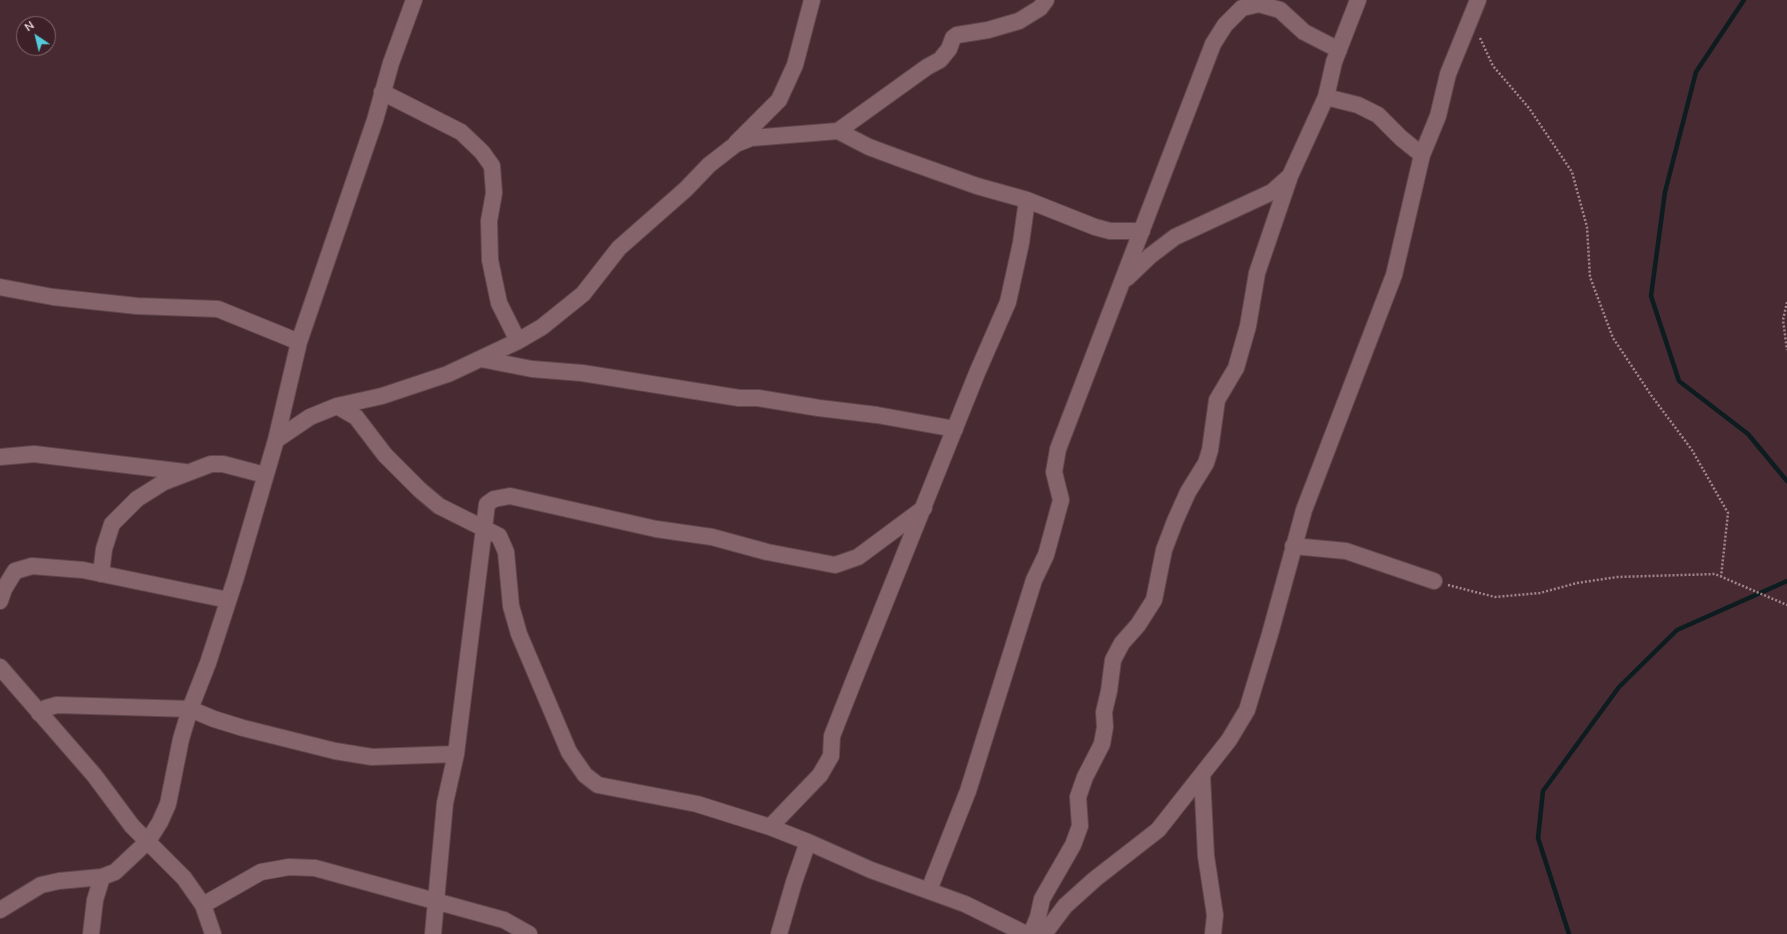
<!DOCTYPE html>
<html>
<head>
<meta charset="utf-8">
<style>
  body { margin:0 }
  #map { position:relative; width:1787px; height:934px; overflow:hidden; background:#482a32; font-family:"Nunito Sans",sans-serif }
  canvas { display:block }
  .north { position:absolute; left:16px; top:16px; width:40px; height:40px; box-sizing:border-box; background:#3d2028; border:1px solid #856b72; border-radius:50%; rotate:325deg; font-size:11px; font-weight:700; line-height:16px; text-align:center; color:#f1dce1 }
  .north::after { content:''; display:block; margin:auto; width:14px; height:18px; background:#53cbdb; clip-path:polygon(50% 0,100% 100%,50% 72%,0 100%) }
</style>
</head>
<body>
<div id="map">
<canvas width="1787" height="934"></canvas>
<div class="north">N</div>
</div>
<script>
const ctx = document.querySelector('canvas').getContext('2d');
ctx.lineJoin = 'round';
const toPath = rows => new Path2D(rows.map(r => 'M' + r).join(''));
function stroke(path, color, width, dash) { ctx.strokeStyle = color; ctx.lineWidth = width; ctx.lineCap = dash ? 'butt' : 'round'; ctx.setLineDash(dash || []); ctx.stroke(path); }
stroke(toPath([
  [1744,0,1696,72,1665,192,1651,296,1679,381,1748,434,1787,481],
  [1569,934,1538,838,1543,791,1619,687,1677,630,1787,581]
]), '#0c1c1f', 4.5);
const minor = toPath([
  [1358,0,1334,62,1326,97,1358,105,1378,115,1401,138,1422,155],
  [382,92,461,132,482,152,492,166,494,193,489,221,490,260,499,303,518,341],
  [838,131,869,147,904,160,977,186,1027,200,1095,227,1110,231,1142,231],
  [736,143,779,100,795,65,812,0],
  [1127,278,1150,256,1175,237,1272,192,1290,176,1326,97],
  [0,287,53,297,137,306,218,309,299,342,276,440,236,577,208,663,190,709,181,739,168,804,160,822,148,841,115,872,102,877,59,881,41,885,0,910],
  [299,342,375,120,391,63,414,0],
  [481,359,532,369,582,373,739,398,758,398,819,408,877,415,955,429],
  [337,406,356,417,385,455,420,490,439,506,499,536,506,552,511,606,519,634,569,752,585,775,598,785,697,804,770,827,808,842],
  [276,440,310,417,337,406,382,396,448,374,518,341,542,327,583,294,619,248,686,189,709,165,736,144,751,138,838,131,927,67,940,60,949,49,953,38,957,35,988,30,1019,21,1040,8,1046,0],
  [0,457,34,454,185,472],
  [1293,546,1346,551,1434,581],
  [101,574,104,549,112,524,137,499,164,482,211,464,223,464,265,475],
  [0,601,4,589,15,571,32,566,83,570,228,600],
  [0,667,94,775,132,826,184,878,203,905,213,934],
  [39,713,46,708,57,705,190,709,214,719,243,728,335,751,372,757,456,754],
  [1202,775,1206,856,1215,915,1213,934],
  [770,827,820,775,831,756,832,736,854,680,977,373,1008,302,1021,243,1027,200],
  [929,890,968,791,1034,580,1046,555,1061,500,1054,472,1058,449,1213,44,1225,25,1242,8,1259,4,1280,10,1304,32,1339,50],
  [203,905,261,872,289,867,315,868,504,920,529,934],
  [91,934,95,900,102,877],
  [433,934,445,803,456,754,487,504,494,499,510,496,656,529,712,537,767,552,835,565,858,557,924,508],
  [779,934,794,882,808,842,871,870,965,904,1026,934],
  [1031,934,1038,917,1042,899,1073,845,1080,826,1078,797,1085,777,1102,744,1105,727,1104,712,1109,691,1113,660,1122,643,1138,625,1154,600,1164,550,1175,521,1188,492,1206,463,1210,450,1217,400,1236,368,1248,326,1257,273,1290,176],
  [1044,934,1065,906,1095,879,1158,830,1229,740,1247,710,1270,634,1304,510,1394,275,1422,155,1438,116,1448,74,1478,0]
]);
stroke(minor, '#60474e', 18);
stroke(toPath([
  [1480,38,1493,66,1529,108,1572,172,1587,227,1590,277,1613,338,1651,395,1692,450,1728,513,1721,577],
  [1787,302,1783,320,1787,350],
  [1448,585,1495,597,1540,593,1577,583,1617,577,1715,574,1787,605]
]), '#a0878d', 2.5, [2, 2]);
stroke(minor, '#86646c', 16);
</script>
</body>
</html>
